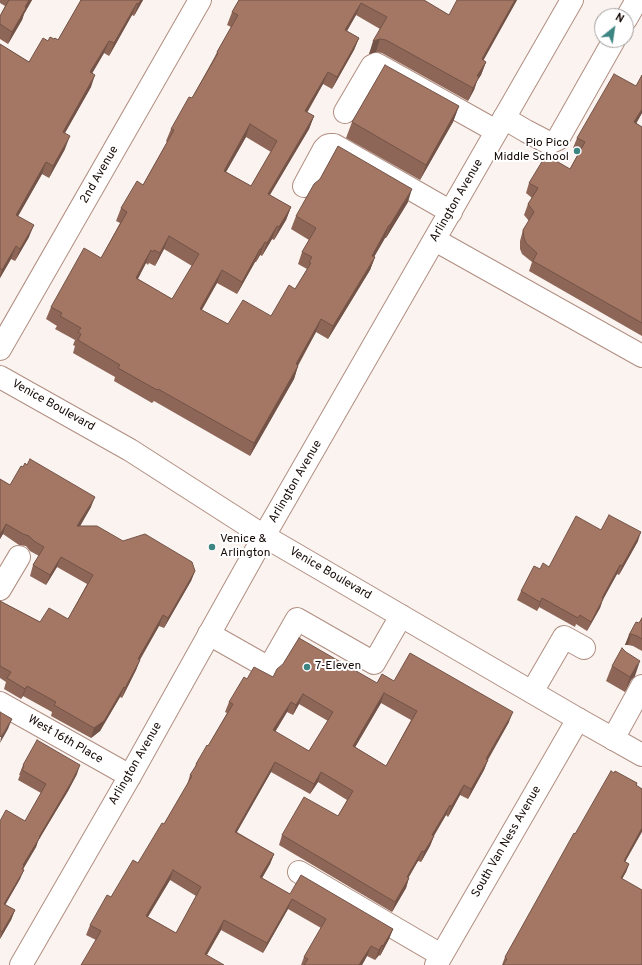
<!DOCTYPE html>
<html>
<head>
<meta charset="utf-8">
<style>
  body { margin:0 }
  #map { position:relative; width:642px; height:965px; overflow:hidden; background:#fbf3f0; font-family:Overpass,sans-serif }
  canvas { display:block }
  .north { position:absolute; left:594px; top:8px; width:40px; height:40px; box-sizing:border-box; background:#fff; border:1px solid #a19d9b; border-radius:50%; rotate:30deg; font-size:11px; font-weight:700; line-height:16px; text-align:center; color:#150a06 }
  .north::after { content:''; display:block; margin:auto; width:14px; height:18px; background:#3d8583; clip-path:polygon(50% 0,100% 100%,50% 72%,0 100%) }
</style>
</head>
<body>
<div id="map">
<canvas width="642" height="965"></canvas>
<div class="north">N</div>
</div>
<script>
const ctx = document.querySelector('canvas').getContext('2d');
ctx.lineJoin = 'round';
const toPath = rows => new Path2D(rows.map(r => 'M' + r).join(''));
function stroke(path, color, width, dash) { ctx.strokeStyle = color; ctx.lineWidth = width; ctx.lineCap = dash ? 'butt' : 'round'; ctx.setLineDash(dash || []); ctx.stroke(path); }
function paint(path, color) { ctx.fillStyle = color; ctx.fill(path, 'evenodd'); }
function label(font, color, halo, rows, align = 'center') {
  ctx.font = font + ' Overpass,sans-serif'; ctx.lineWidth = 4; ctx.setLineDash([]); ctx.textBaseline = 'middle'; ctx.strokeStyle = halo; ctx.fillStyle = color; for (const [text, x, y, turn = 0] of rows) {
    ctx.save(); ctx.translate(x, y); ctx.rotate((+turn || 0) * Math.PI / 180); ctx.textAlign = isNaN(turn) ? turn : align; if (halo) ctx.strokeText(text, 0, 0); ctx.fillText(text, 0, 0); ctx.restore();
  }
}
const minor = toPath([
  [626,19,637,0],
  [345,112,372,66,376,64,380,66,496,131],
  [504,118,526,131,549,143,558,139,614,40],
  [304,186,324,149,327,146,330,145,334,145,451,212],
  [435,240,642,356],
  [0,349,200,0],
  [0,589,19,557],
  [209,634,269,668,297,619,374,663,401,616],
  [532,692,564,637,584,648],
  [0,703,130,776],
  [613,739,642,686],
  [299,872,441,955],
  [436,965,578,719]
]);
const major = toPath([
  [0,377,130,450,264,536,578,719,642,755],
  [21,965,130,776,264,536,572,0]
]);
stroke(minor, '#b08e80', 24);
stroke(major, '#b08e80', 24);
stroke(minor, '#fff', 22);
stroke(major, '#fff', 22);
paint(toPath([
  [0,0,32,0,24,14,22,20,8,44,0,39,0,16,5,6,0,3],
  [81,0,143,0,134,16,132,15,109,56,104,53,92,73,91,87,65,133,65,149,49,178,42,174,18,216,29,237,15,261,11,259,0,278,0,44,29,62,48,41,54,39,58,40],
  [239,0,425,1,449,15,517,0,483,60,486,62,481,75,477,81,474,90,468,101,382,53,376,52,369,54,380,29,356,15,347,31,359,38,354,50,332,89,323,84,307,113,314,116,309,129,270,195,291,207,286,220,274,240,272,239,262,256,260,255,256,262,255,262,237,294,217,283,202,310,228,324,271,316,295,289,307,269,298,264,302,252,309,240,291,229,296,216,408,202,386,238,385,238,374,257,375,257,370,270,328,339,316,332,298,366,294,379,250,456,154,401,152,403,114,381,115,377,73,353,75,346,73,345,75,340,55,329,57,326,46,319,51,307,101,258,120,223,116,221,121,208,143,185,167,142,166,141,171,129,192,98,214,58,217,52,231,27,227,25,232,12],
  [246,137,271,152,251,186,226,172],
  [164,249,192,266,172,299,138,279,146,263,148,265,149,263,155,266],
  [636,86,642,113,636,123,642,127,642,336,529,271,532,262,522,254,520,249,520,241,523,230,529,221,524,215,528,204,532,198,526,193,529,183,570,169,579,152,573,148,577,138],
  [459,106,453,122,420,180,346,138,352,122],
  [0,479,10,485,91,507,79,526,123,541,195,571,191,581,164,628,159,626,140,660,136,670,122,698,120,697,100,731,91,738,51,716,52,712,23,696,21,699,4,689,6,682,0,678,0,601,40,622,68,619,87,584,57,567,46,585,30,576,33,565,39,556,30,551,26,546,19,545,3,534,0,539],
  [601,530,638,541,619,575,617,574,603,599,600,608,587,631,576,624,575,627,539,607,537,611,517,600,521,591,540,569,549,567],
  [642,618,642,651,633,646,628,645,625,645,629,635,639,623],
  [612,666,635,676,631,680,625,692,606,681],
  [273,677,377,683,394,681,509,722,488,760,484,770,468,799,460,795,448,817,446,815,434,836,430,846,421,862,418,861,409,877,406,888,392,912,279,845,282,835,338,816,347,800,318,782,310,794,271,772,237,832,274,854,270,864,262,878,290,894,393,929,389,939,380,956,379,955,375,960,367,956,362,965,301,965,304,957,321,928,288,909,263,953,221,930,207,955,96,940,86,935,90,925,111,897,138,863,164,824,187,785,190,775,194,770,196,764,208,746,227,713,225,712,229,702,247,679],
  [381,703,411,720,386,766,355,747],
  [299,704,328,721,309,751,275,732,287,712,293,715],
  [170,880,196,896,176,933,148,917],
  [23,765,77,774,68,791,38,841,36,847,23,869,20,879,5,905,15,910,11,920,0,939,0,821,25,821,41,793,18,780,20,775,19,775],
  [637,783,636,786,642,789,642,832,625,862,629,864,626,872,622,879,642,965,502,965,505,957,575,834]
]), '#8d6657');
paint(toPath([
  [29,0,32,0,24,14,22,20,8,44,12,32],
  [141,0,143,0,134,16,138,4],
  [515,0,517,0,477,72,482,59],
  [137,3,132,15,109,56,114,43],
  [361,3,356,15,340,43,345,30],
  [359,38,354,50,332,89,337,77],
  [380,39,376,52,369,54,373,41],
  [109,41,104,53,86,84,90,72],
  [486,62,481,75,477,81,474,90,468,101,477,76],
  [328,72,323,84,300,124,305,111],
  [95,75,91,87,58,145,63,132],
  [459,106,453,122,420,180,426,165],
  [642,109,642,113,631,133,634,122],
  [314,116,309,129,263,206,268,194],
  [250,124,246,137,219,184,224,171],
  [70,136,65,149,49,178,53,166],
  [46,162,42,174,12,227,16,215],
  [412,189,408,202,386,238,390,225],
  [291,207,286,220,274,240,279,227],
  [34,225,29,237,15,261,20,249],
  [389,225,385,238,367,269,372,256],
  [277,226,272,239,262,256,267,243],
  [169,236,164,249,155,266,160,253],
  [265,242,260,255,256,262,261,249],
  [16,246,11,259,0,278,0,276,2,270],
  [260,249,255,262,237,294,242,282],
  [151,250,146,263,131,291,136,278],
  [375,257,370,270,328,339,333,326],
  [222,270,217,283,195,321,200,309],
  [321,319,316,332,291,377,296,364],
  [298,366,294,379,250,456,254,443],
  [95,497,91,507,74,537,77,526],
  [6,524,3,534,0,539,0,535],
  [641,532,638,541,619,575,622,566],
  [61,557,57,567,46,585,50,575],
  [620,565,617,574,599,607,602,598],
  [195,571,191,581,164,628,168,618],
  [542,598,539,607,537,611,540,602],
  [603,599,600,608,587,631,591,622],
  [163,615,159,626,134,669,138,659],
  [631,634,628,645,625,645,629,635],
  [140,660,136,670,122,698,125,688],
  [640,661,635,676,631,680,625,692,630,677,637,665],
  [27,686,23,696,21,699,25,689],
  [124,687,120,697,100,731,91,738,94,728],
  [384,693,381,703,350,756,353,746],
  [303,694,299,704,293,715,296,705],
  [291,702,287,712,270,740,273,730],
  [513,712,509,722,482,769,486,759],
  [12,719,8,729,0,743,1,737],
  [488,760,484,770,468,799,471,789],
  [275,762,271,772,231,842,235,832],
  [80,765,77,774,68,791,38,841,36,847,22,871,24,870,20,879,0,914,4,904,23,865],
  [321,772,318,782,310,794,314,784],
  [464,785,460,795,448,817,451,807],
  [450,805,446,815,428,845,432,835],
  [642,828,642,831,621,869,624,861],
  [434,836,430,846,421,862,424,852],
  [422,851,418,861,403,886,407,877],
  [274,854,270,864,257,887,260,877],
  [629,864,626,872,618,886,621,878],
  [173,870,170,880,142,926,146,916],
  [409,878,406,888,392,912,395,902],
  [292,899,288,909,263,953,267,943],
  [15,910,11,920,0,939,2,932],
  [224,920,221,930,201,964,205,954],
  [393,929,389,939,380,956,383,946],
  [382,945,379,955,375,960,379,950],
  [371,946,367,956,362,965,359,965]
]), '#735347');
const building = toPath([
  [9,0,29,0,25,7,26,8,12,32,0,24,0,16,9,0],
  [81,0,141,0,138,4,137,3,114,43,109,41,90,72,95,75,63,132,70,136,53,166,46,162,16,215,34,225,20,249,16,246,2,270,0,268,0,44,29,62,43,38,48,41,50,37,54,39,55,38,58,40,81,0],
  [239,0,424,0,449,15,457,0,515,0,482,59,486,62,477,76,479,77,473,88,386,40,380,39,373,41,387,17,361,3,345,30,359,38,337,77,328,72,305,111,314,116,268,194,291,207,279,227,277,226,267,243,265,242,261,249,260,249,242,282,222,270,200,309,228,324,243,300,271,316,289,285,295,289,311,263,309,262,312,257,302,252,316,228,296,216,314,184,320,179,338,146,412,189,390,225,389,225,372,256,375,257,333,326,321,319,296,364,298,366,254,443,158,389,157,390,118,368,120,365,78,340,81,334,78,332,81,328,60,316,62,313,51,307,84,248,101,258,127,212,121,208,137,181,143,185,174,130,171,129,189,97,192,98,218,53,217,52,238,15,232,12,239,0],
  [250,124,277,141,251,186,224,171,250,124],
  [169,236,199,254,172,299,136,278,151,250,153,252,154,250,160,253,169,236],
  [385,65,459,106,426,165,352,122,385,65],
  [614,74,636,86,642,75,642,109,634,122,642,127,642,323,533,261,537,253,526,243,524,238,523,230,534,212,528,204,538,188,529,183,546,155,570,169,585,142,577,138,614,74],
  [30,459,95,497,77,526,97,526,123,541,145,534,192,562,195,571,168,618,163,615,138,659,140,660,125,688,124,687,104,721,94,728,54,705,56,702,27,686,25,689,7,678,11,672,0,666,0,601,40,622,49,608,68,619,93,575,61,557,50,575,33,565,44,547,34,541,29,536,23,534,6,524,0,535,0,479,10,485,21,466,23,467,25,463,27,465,30,459],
  [609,515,641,532,622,566,620,565,602,598,603,599,591,622,580,615,578,618,542,598,540,602,521,591,534,566,540,569,543,563,549,567,576,516,601,530,609,515],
  [642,618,642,639,637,636,631,634,629,635,636,622,639,623,642,618],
  [299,638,377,683,382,674,394,681,410,653,513,712,486,759,488,760,471,789,464,785,451,807,450,805,432,835,434,836,424,852,422,851,407,877,409,878,395,902,282,835,304,797,338,816,353,791,321,772,314,784,275,762,235,832,274,854,260,877,290,894,301,875,393,929,383,946,382,945,379,950,371,946,359,965,304,965,308,959,304,957,326,919,292,899,267,943,224,920,205,954,224,965,81,965,101,931,90,925,107,895,111,897,133,860,138,863,162,823,164,824,192,776,190,775,197,764,196,764,207,745,208,746,233,704,229,702,244,677,247,679,254,667,273,677,277,669,283,664,299,638],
  [384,693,417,711,386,766,353,746,384,693],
  [303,694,333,712,309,751,273,730,291,702,296,705,303,694],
  [173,870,201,887,176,933,146,916,173,870],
  [622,648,626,652,640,661,637,665,630,677,612,666,622,648],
  [0,712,12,719,1,737,0,736,0,712],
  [37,740,80,765,72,781,39,837,40,837,23,865,24,866,22,869,24,870,4,904,15,910,2,932,0,930,0,821,6,810,25,821,46,784,22,770,24,766,23,765,37,740],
  [611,771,614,773,615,771,637,783,636,785,642,789,642,828,624,861,629,864,621,878,642,890,642,965,503,965,507,959,505,957,519,932,574,833,575,834,611,771]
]);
paint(building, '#a47765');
stroke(building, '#735347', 1);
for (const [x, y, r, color] of [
  [577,151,4,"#3d8583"],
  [212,547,4,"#3d8583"],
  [307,667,4,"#3d8583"]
]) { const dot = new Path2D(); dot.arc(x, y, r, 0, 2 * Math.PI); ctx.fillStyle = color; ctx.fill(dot); stroke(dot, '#fff', 1.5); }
label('12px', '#150a06', '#fff', [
  ["Pio Pico",569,144,"right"],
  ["Middle School",569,158,"right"],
  ["Venice &",220,540],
  ["Arlington",220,554],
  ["7-Eleven",315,667]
], 'left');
label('12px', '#150a06', '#fff', [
  ["2nd Avenue",100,175,-60],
  ["Arlington Avenue",457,201,-60],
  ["Venice Boulevard",53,406,29],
  ["Arlington Avenue",296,482,-60],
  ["Venice Boulevard",330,574,30],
  ["West 16th Place",65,740,30],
  ["Arlington Avenue",136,764,-60],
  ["South Van Ness Avenue",507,842,-60]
]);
</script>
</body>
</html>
